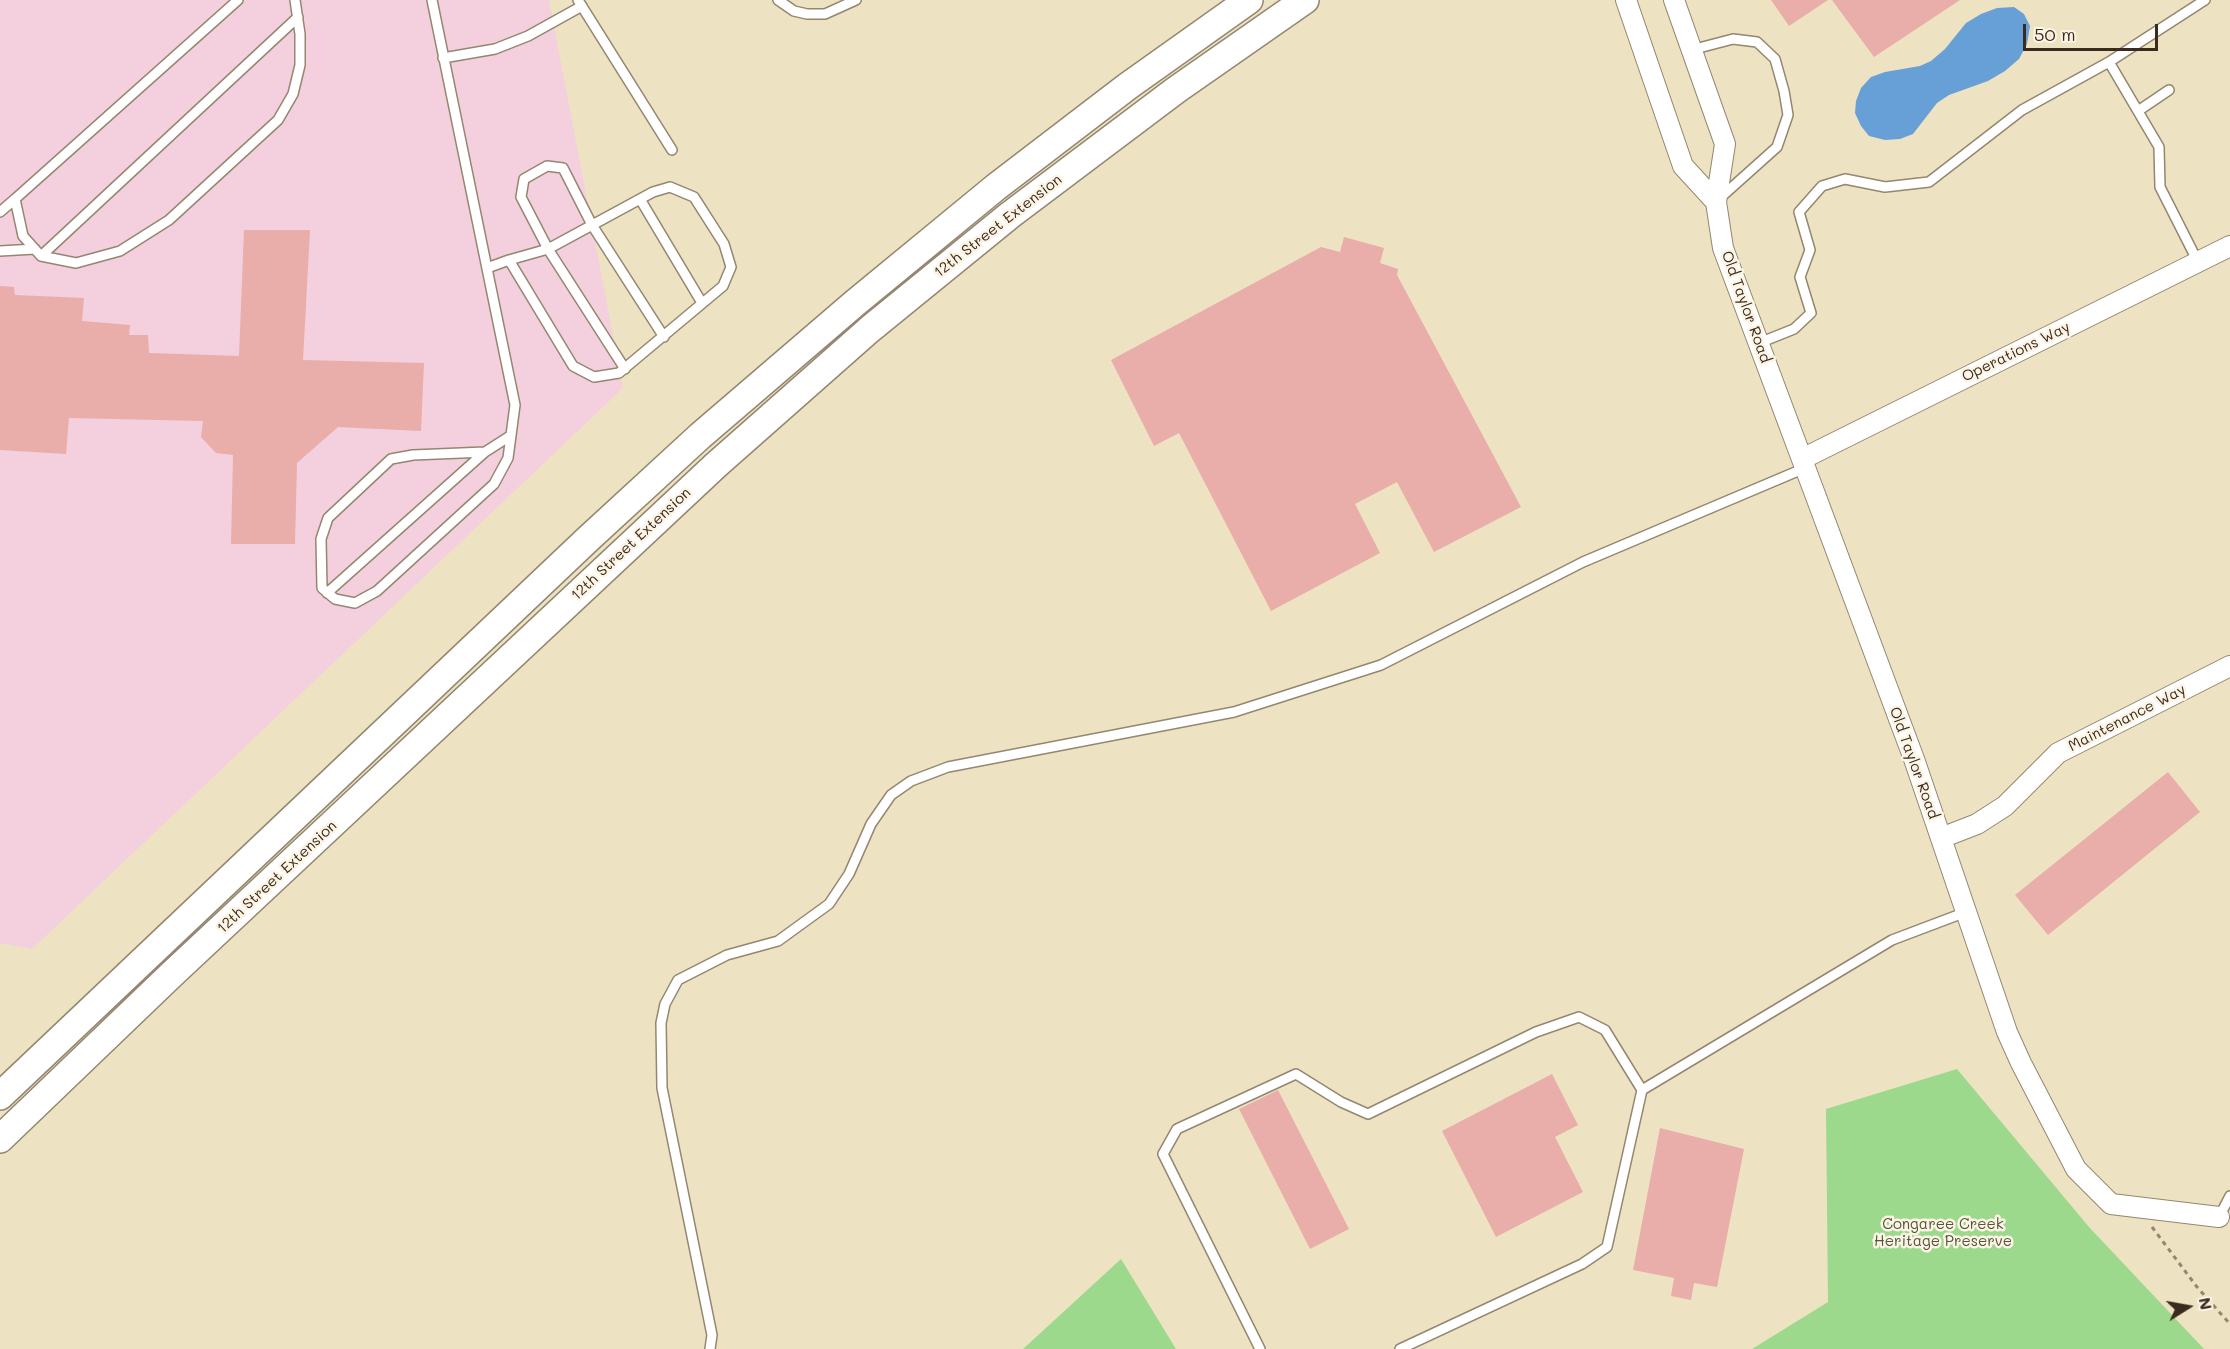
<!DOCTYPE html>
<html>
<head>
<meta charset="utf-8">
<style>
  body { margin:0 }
  #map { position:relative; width:2230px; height:1349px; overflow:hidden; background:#ede3c2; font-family:Mali,sans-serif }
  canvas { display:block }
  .north { position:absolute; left:2158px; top:1277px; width:60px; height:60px; -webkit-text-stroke:4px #fcf5e5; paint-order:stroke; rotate:79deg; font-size:16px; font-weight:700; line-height:24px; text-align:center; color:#3b2a1e }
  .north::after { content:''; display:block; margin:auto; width:21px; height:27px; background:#3b2a1e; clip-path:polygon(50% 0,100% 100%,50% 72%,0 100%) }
  .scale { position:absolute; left:2023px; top:24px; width:135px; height:27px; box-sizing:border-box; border:3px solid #3b2a1e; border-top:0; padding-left:8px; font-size:18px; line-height:21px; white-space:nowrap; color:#3b2a1e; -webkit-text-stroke:4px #fcf5e5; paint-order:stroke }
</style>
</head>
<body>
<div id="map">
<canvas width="2230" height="1349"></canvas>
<div class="north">N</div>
<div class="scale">50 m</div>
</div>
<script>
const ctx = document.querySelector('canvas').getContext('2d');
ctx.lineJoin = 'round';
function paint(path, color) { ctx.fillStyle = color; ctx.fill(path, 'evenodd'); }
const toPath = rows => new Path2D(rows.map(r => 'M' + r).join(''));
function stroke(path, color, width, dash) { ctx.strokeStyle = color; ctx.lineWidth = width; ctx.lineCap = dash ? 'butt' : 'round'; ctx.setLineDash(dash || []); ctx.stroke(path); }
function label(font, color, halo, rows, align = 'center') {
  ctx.font = font + ' Mali,sans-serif'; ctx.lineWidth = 5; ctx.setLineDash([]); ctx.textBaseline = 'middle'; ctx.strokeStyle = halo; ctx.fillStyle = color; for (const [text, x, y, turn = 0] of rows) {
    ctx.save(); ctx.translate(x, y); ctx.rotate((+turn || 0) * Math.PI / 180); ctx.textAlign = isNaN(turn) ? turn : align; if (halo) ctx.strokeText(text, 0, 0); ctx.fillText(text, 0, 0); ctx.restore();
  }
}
paint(toPath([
  [0,0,549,0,623,388,32,949,0,943]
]), '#f4cfde');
paint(toPath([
  [1957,1069,2089,1227,2204,1349,1752,1349,1828,1302,1826,1109],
  [1121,1259,1176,1349,1023,1349]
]), '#9cd98d');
paint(toPath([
  [2014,7,2024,14,2030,26,2027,44,2019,59,2005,71,1988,81,1949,95,1937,103,1913,134,1900,139,1885,140,1869,136,1861,126,1855,113,1856,101,1861,88,1871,77,1885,72,1920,66,1931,61,1945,49,1966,23,1981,14,1997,8]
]), '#67a0d6');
paint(toPath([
  [1771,0,1828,0,1789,26],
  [1832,0,1960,0,1874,57],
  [244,230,310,230,303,360,424,363,421,431,338,427,297,463,295,544,231,544,233,455,216,453,201,437,203,421,69,418,66,454,0,450,0,286,14,287,15,295,84,298,82,321,130,325,129,335,148,335,149,353,239,356],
  [1344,237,1384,248,1380,263,1398,269,1397,275,1521,507,1434,552,1397,482,1355,504,1380,553,1271,611,1179,433,1154,446,1111,360,1321,247,1340,252],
  [2168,772,2200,812,2048,935,2015,895],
  [1552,1074,1578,1125,1555,1137,1583,1192,1496,1237,1442,1131],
  [1278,1090,1349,1229,1310,1249,1239,1109],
  [1660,1128,1744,1149,1717,1287,1694,1283,1691,1300,1671,1296,1674,1278,1633,1270]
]), '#e9adaa');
const service = toPath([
  [238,0,15,199,23,236,41,256,76,263,120,251,169,220,278,120,293,94,300,65,300,34,295,0],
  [432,0,515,405,508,458,494,484,377,591,355,603,335,599,322,588,321,539,328,518,391,459,413,455,485,452,510,436],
  [578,0,672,150],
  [778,0,794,11,807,14,825,14,856,0],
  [1691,50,1733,39,1757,42,1775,59,1784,91,1788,115,1777,147,1720,198],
  [443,58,495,49,528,36,582,6],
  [2138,111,2169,90],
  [640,199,702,303],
  [0,212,15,199],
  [0,251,35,249],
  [41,256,298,17],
  [2198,262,2160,187,2159,147,2109,62,2205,0],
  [487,268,509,260,548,249,653,192,670,187,694,197,724,244,731,267,723,286,619,373,594,377,573,366,509,260],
  [1759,343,1794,329,1811,313,1800,277,1810,250,1799,212,1822,186,1845,179,1885,187,1929,182,2022,110,2109,62],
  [625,369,548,249,521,197,524,179,547,166,563,168,592,225,664,337],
  [327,593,485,452],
  [2219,1217,2230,1196],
  [710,1349,712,1335,662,1088,661,1023,665,1004,678,980,727,955,778,941,829,904,849,874,871,824,891,795,911,781,948,767,1234,712,1381,665,1583,562,1805,468],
  [1260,1349,1163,1154,1177,1129,1296,1074,1341,1102,1368,1114,1536,1032,1579,1017,1605,1030,1642,1090],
  [1400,1349,1582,1264,1607,1247,1642,1090,1892,940,1966,912]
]);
const minor = toPath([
  [1626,0,1683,166,1716,202,1725,144,1674,0],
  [1716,202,1723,248,1914,759,2007,1032,2021,1063,2076,1169,2111,1204,2219,1217],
  [1802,459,2230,246],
  [1941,838,1977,824,2005,806,2058,753,2230,666]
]);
const secondary = toPath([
  [0,1096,588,539,700,436,855,303,996,187,1128,86,1249,0],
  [0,1139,171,975,716,465,870,329,1010,215,1176,90,1305,0]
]);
stroke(service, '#948670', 12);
stroke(minor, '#948670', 22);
stroke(secondary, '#948670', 30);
stroke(toPath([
  [2152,1227,2197,1287,2230,1324]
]), '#948670', 3, [4.5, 4.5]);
stroke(service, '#fff', 9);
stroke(minor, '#fff', 20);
stroke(secondary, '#fff', 27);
label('15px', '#3b2a1e', '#fcf5e5', [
  ["12th Street Extension",998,226,-38],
  ["Old Taylor Road",1746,307,70],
  ["Operations Way",2016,352,-26],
  ["12th Street Extension",631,544,-43],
  ["Maintenance Way",2127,718,-27],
  ["Old Taylor Road",1914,763,70],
  ["12th Street Extension",277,877,-43]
]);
label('15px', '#53563a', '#fcf5e5', [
  ["Congaree Creek",1943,1224],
  ["Heritage Preserve",1943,1241]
]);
</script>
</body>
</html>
